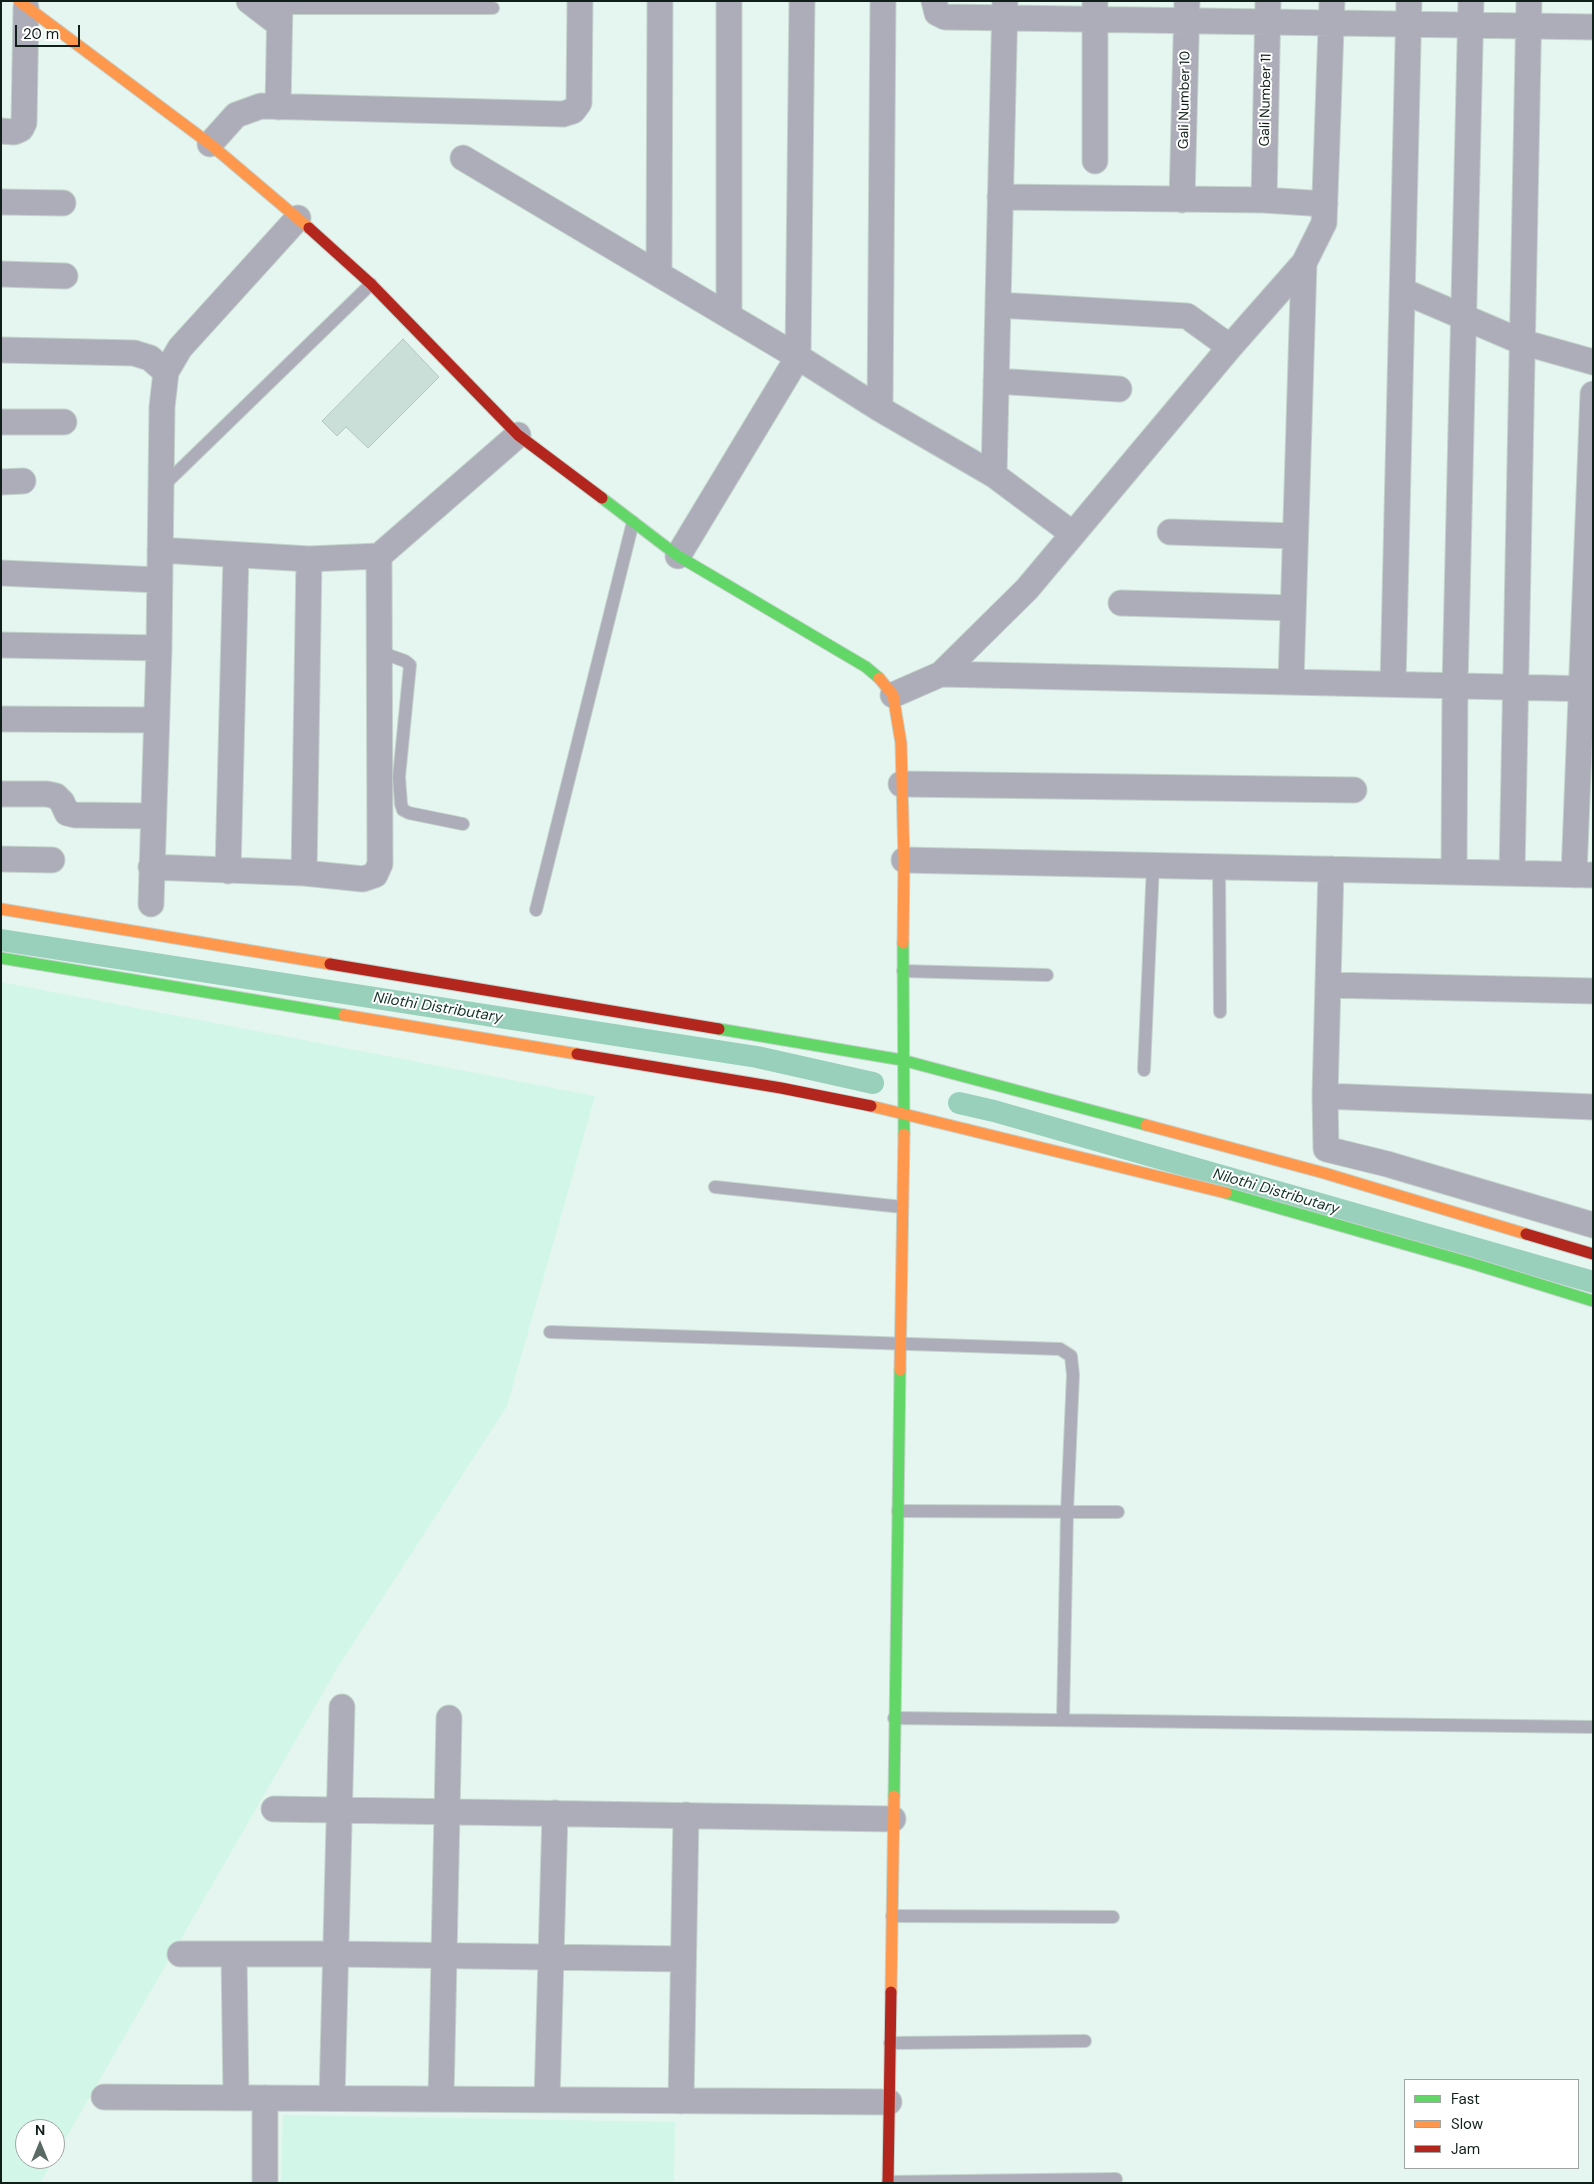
<!DOCTYPE html>
<html>
<head>
<meta charset="utf-8">
<style>
  body { margin:0 }
  #map { position:relative; width:1594px; height:2184px; overflow:hidden; background:#e4f6ef; font-family:"DM Sans",sans-serif }
  canvas { display:block }
  .frame { position:absolute; inset:0; border:2px solid #101f1a; pointer-events:none }
  .legend { position:absolute; left:1404px; top:2079px; width:175px; height:90px; box-sizing:border-box; background:#fff; border:1px solid #9fa5a3; margin:0; padding:6px 9px; list-style:none; font-size:15px; color:#101f1a }
  .legend li { display:flex; align-items:center; gap:10px; height:25px }
  .legend b { width:25px; border:1px solid #9fa5a3 }
  .north { position:absolute; left:15px; top:2119px; width:50px; height:50px; box-sizing:border-box; background:#fff; border:1px solid #9fa5a3; border-radius:50%; rotate:0deg; font-size:14px; font-weight:700; line-height:20px; text-align:center; color:#101f1a }
  .north::after { content:''; display:block; margin:auto; width:18px; height:22px; background:#5a6a65; clip-path:polygon(50% 0,100% 100%,50% 72%,0 100%) }
  .scale { position:absolute; left:15px; top:25px; width:65px; height:22px; box-sizing:border-box; border:2px solid #101f1a; border-top:0; padding-left:6px; font-size:15px; line-height:18px; white-space:nowrap; color:#101f1a; -webkit-text-stroke:4px #fff; paint-order:stroke }
</style>
</head>
<body>
<div id="map">
<canvas width="1594" height="2184"></canvas>
<div class="frame"></div>
<ul class="legend">
<li><b style="height:6px;background:#63d668"></b>Fast</li>
<li><b style="height:6px;background:#ff974d"></b>Slow</li>
<li><b style="height:6px;background:#b3261e"></b>Jam</li>
</ul>
<div class="north">N</div>
<div class="scale">20 m</div>
</div>
<script>
const ctx = document.querySelector('canvas').getContext('2d');
ctx.lineJoin = 'round';
function paint(path, color) { ctx.fillStyle = color; ctx.fill(path, 'evenodd'); }
const toPath = rows => new Path2D(rows.map(r => 'M' + r).join(''));
function stroke(path, color, width, dash) { ctx.strokeStyle = color; ctx.lineWidth = width; ctx.lineCap = dash ? 'butt' : 'round'; ctx.setLineDash(dash || []); ctx.stroke(path); }
function label(font, color, halo, rows, align = 'center') {
  ctx.font = font + ' "DM Sans",sans-serif'; ctx.lineWidth = 4; ctx.setLineDash([]); ctx.textBaseline = 'middle'; ctx.strokeStyle = halo; ctx.fillStyle = color; for (const [text, x, y, turn = 0] of rows) {
    ctx.save(); ctx.translate(x, y); ctx.rotate((+turn || 0) * Math.PI / 180); ctx.textAlign = isNaN(turn) ? turn : align; if (halo) ctx.strokeText(text, 0, 0); ctx.fillText(text, 0, 0); ctx.restore();
  }
}
paint(toPath([
  [1,982,595,1096,507,1406,339,1665,55,2157,55,2129,25,2129,25,2159,54,2159,40,2183,1,2183],
  [283,2115,675,2122,674,2183,281,2183]
]), '#d2f6e8');
stroke(toPath([
  [1,940,757,1057,873,1083],
  [959,1103,994,1111,1593,1282]
]), '#99d0bc', 22);
const building = toPath([
  [403,339,439,377,368,448,346,427,337,436,322,421,403,339]
]);
paint(building, '#c9dfd7');
stroke(building, '#b6c6c0', 1);
const lane = toPath([
  [280,8,493,8],
  [161,488,371,284],
  [380,652,405,661,410,665,399,777,401,804,403,810,409,813,463,824],
  [1219,867,1220,1012],
  [536,910,633,522],
  [903,971,1047,975],
  [1144,1070,1153,865],
  [715,1187,902,1207],
  [550,1332,1060,1349,1071,1356,1073,1375,1067,1512,1063,1720],
  [898,1511,1118,1512],
  [894,1718,1593,1727],
  [892,1916,1113,1917],
  [890,2043,1085,2041],
  [888,2182,1116,2179]
]);
const street = toPath([
  [249,1,279,24],
  [729,1,729,316],
  [934,1,937,13,945,17,1593,27],
  [1095,1,1095,161],
  [278,107,280,1],
  [1,131,14,132,21,129,24,123,26,7],
  [210,144,236,115,261,106,563,114,573,111,579,103,580,1],
  [463,158,798,357,880,409,994,475,1073,534],
  [1000,197,1264,200,1325,204],
  [1182,200,1187,1],
  [1264,200,1268,1],
  [1,202,63,203],
  [1,274,65,276],
  [659,274,660,1],
  [1403,291,1522,342,1593,362],
  [998,305,1187,316,1230,347],
  [1,350,134,353,150,358,166,372],
  [996,381,1119,389],
  [880,409,883,1],
  [1,422,64,422],
  [994,475,1005,1],
  [1,482,23,481],
  [1170,532,1295,536],
  [160,550,309,559,379,556],
  [678,556,798,357,802,1],
  [1,573,159,580],
  [1121,603,1293,608],
  [1,645,159,648],
  [941,674,1027,589,1230,347,1304,263,1324,223,1332,1],
  [1291,682,1304,263],
  [1393,684,1409,1],
  [893,695,941,674,1593,689],
  [1,719,156,720],
  [901,784,1354,790],
  [1,794,47,794,56,796,62,802,67,813,75,815,153,816],
  [1,859,52,860],
  [904,860,1593,875],
  [151,867,304,873,363,879,375,875,380,864,379,556,518,435],
  [1331,869,1325,1096,1326,1149,1387,1164,1593,1225],
  [228,871,236,555],
  [1454,871,1455,686,1471,1],
  [304,873,309,559],
  [1512,873,1529,1],
  [1574,875,1593,394],
  [151,904,159,648,162,407,166,372,180,348,298,218],
  [1328,985,1593,991],
  [1325,1096,1593,1107],
  [274,1809,893,1819],
  [180,1954,336,1954,683,1959],
  [234,1954,236,2098],
  [104,2097,889,2102],
  [332,2098,342,1707],
  [441,2099,449,1718],
  [547,2100,555,1813],
  [681,2101,686,1815],
  [265,2183,265,2098]
]);
const fast = toPath([
  [602,498,678,556,866,667,879,678],
  [903,943,904,1134],
  [1,958,344,1015],
  [719,1029,902,1060,1146,1125],
  [1226,1193,1474,1264,1593,1301],
  [894,1796,900,1370]
]);
const slow = toPath([
  [19,1,210,144,309,228],
  [879,678,893,695,901,743,904,860,903,943],
  [1,909,330,964],
  [344,1015,577,1054],
  [871,1106,1226,1193],
  [1146,1125,1324,1173,1526,1234],
  [900,1370,904,1134],
  [891,1992,894,1796]
]);
const jam = toPath([
  [309,228,371,284,518,435,602,498],
  [330,964,719,1029],
  [577,1054,781,1088,871,1106],
  [1526,1234,1593,1254],
  [888,2183,891,1992]
]);
stroke(lane, '#c4d2cc', 14);
stroke(street, '#c4d2cc', 27);
stroke(fast, '#c4d2cc', 13);
stroke(slow, '#c4d2cc', 13);
stroke(jam, '#c4d2cc', 13);
stroke(lane, '#acadb9', 12);
stroke(street, '#acadb9', 25);
stroke(fast, '#63d668', 11);
stroke(slow, '#ff974d', 11);
stroke(jam, '#b3261e', 11);
label('14px', '#101f1a', '#fff', [
  ["Gali Number 10",1185,100,-89],
  ["Gali Number 11",1266,100,-89]
]);
label('italic 15px', '#113328', '#fff', [
  ["Nilothi Distributary",438,1008,9],
  ["Nilothi Distributary",1276,1192,16]
]);
</script>
</body>
</html>
